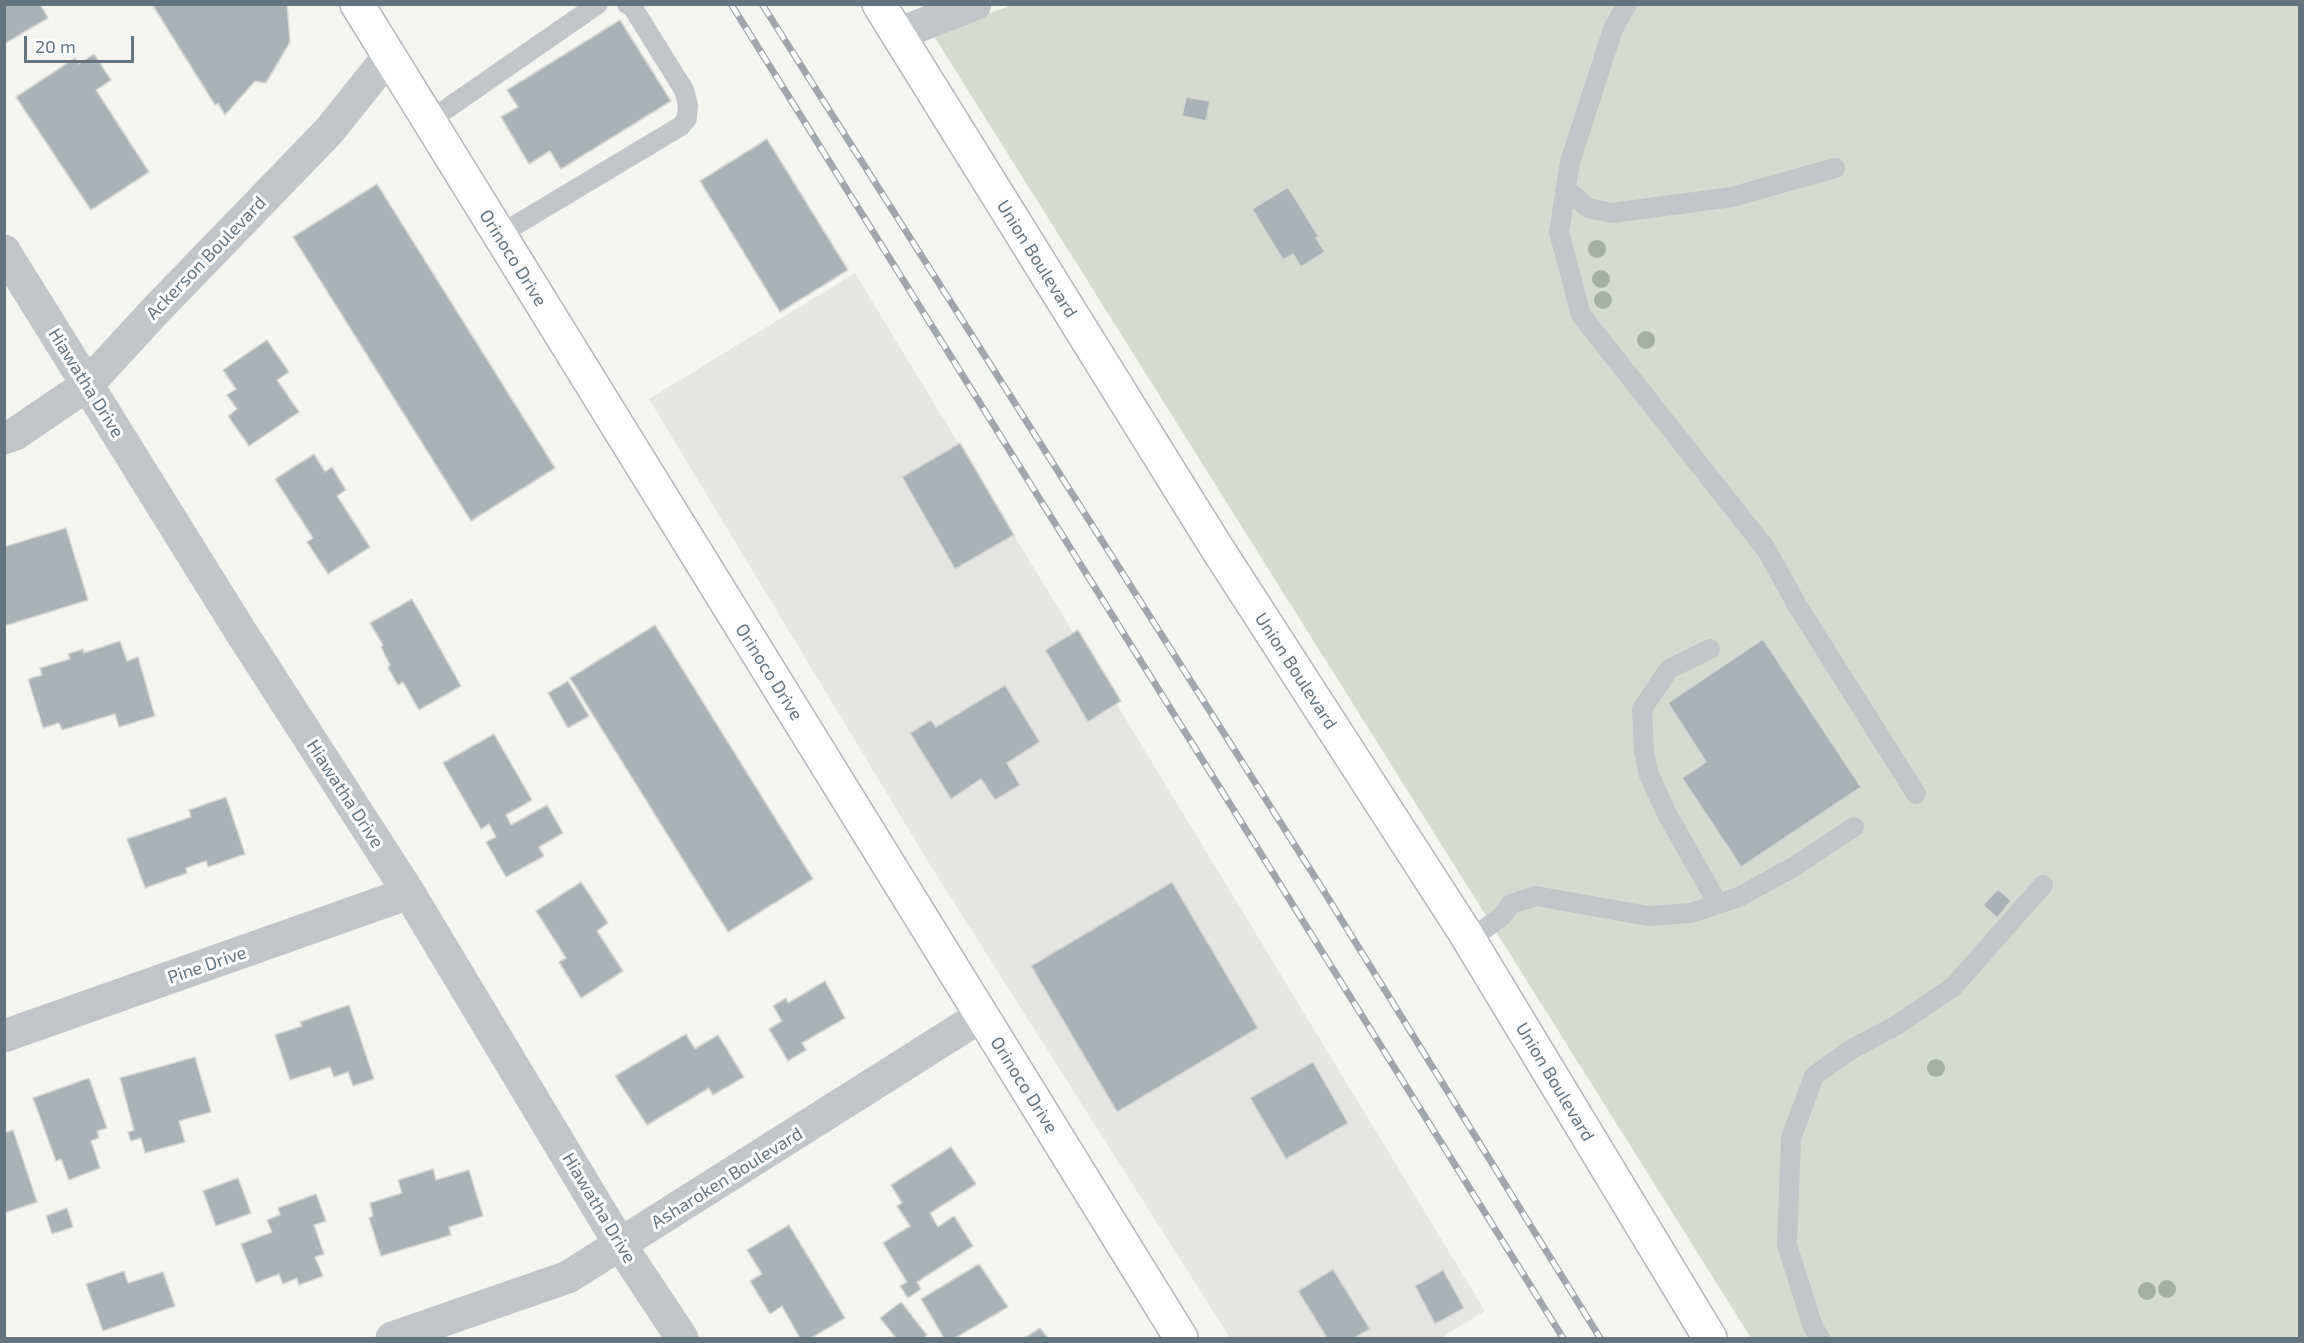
<!DOCTYPE html>
<html>
<head>
<meta charset="utf-8">
<style>
  body { margin:0 }
  #map { position:relative; width:2304px; height:1343px; overflow:hidden; background:#f4f4f0; font-family:"Exo 2",sans-serif }
  canvas { display:block }
  .frame { position:absolute; inset:0; border:6px solid #637481; pointer-events:none }
  .scale { position:absolute; left:24px; top:36px; width:110px; height:27px; box-sizing:border-box; border:3px solid #637481; border-top:0; padding-left:8px; font-size:18px; line-height:21px; white-space:nowrap; color:#637481; -webkit-text-stroke:4px #fff; paint-order:stroke }
</style>
</head>
<body>
<div id="map">
<canvas width="2304" height="1343"></canvas>
<div class="frame"></div>
<div class="scale">20 m</div>
</div>
<script>
const ctx = document.querySelector('canvas').getContext('2d');
ctx.lineJoin = 'round';
function paint(path, color) { ctx.fillStyle = color; ctx.fill(path, 'evenodd'); }
const toPath = rows => new Path2D(rows.map(r => 'M' + r).join(''));
function stroke(path, color, width, dash) { ctx.strokeStyle = color; ctx.lineWidth = width; ctx.lineCap = dash ? 'butt' : 'round'; ctx.setLineDash(dash || []); ctx.stroke(path); }
function label(font, color, halo, rows, align = 'center') {
  ctx.font = font + ' "Exo 2",sans-serif'; ctx.lineWidth = 6; ctx.setLineDash([]); ctx.textBaseline = 'middle'; ctx.strokeStyle = halo; ctx.fillStyle = color; for (const [text, x, y, turn = 0] of rows) {
    ctx.save(); ctx.translate(x, y); ctx.rotate((+turn || 0) * Math.PI / 180); ctx.textAlign = isNaN(turn) ? turn : align; if (halo) ctx.strokeText(text, 0, 0); ctx.fillText(text, 0, 0); ctx.restore();
  }
}
paint(toPath([
  [855,273,1485,1311,1441,1338,1230,1338,927,860,649,399]
]), '#e5e6e4');
paint(toPath([
  [1016,4,2299,5,2299,1338,1751,1338,932,33]
]), '#d5dbd1');
const building = toPath([
  [4,4,40,4,48,18,4,44,4,4],
  [152,4,287,4,290,42,266,83,255,81,225,115,218,103,215,105,152,4],
  [620,20,671,101,561,169,550,151,529,164,501,117,518,107,507,90,620,20],
  [94,54,111,80,96,90,149,172,91,210,16,97,75,58,79,64,94,54],
  [1186,97,1210,101,1206,121,1182,116,1186,97],
  [767,139,848,270,780,312,700,181,767,139],
  [377,184,555,468,471,521,293,237,377,184],
  [1288,187,1319,237,1316,238,1325,252,1301,267,1293,254,1283,260,1252,209,1288,187],
  [267,340,289,372,277,380,299,412,249,446,228,416,237,409,227,395,236,389,223,370,267,340],
  [960,443,1014,535,955,569,902,477,960,443],
  [314,454,325,472,332,467,346,490,337,496,370,547,328,574,307,542,313,538,275,479,314,454],
  [66,528,88,600,4,626,4,547,66,528],
  [412,599,461,686,419,710,403,682,398,685,388,668,390,665,381,647,383,645,370,623,412,599],
  [655,625,813,879,728,932,570,678,655,625],
  [1078,630,1121,701,1088,722,1045,650,1078,630],
  [1763,639,1861,787,1741,867,1682,778,1706,762,1668,703,1763,639],
  [120,641,127,661,138,657,155,716,119,727,115,714,62,730,59,723,43,728,28,679,42,675,40,668,70,659,68,654,83,649,84,653,120,641],
  [568,681,589,716,568,728,548,693,568,681],
  [1005,685,1040,742,1007,763,1020,785,995,800,981,779,951,799,910,733,931,720,936,727,1005,685],
  [494,734,532,800,506,815,511,825,547,805,563,833,539,847,544,856,506,877,486,842,496,837,489,824,481,829,443,763,494,734],
  [226,797,245,854,208,867,206,861,186,868,187,873,145,888,127,839,191,817,189,810,226,797],
  [581,882,608,923,597,931,623,971,581,998,559,962,566,958,536,911,581,882],
  [1172,882,1258,1028,1117,1112,1031,966,1172,882],
  [1998,889,2011,901,1997,918,1983,905,1998,889],
  [825,981,845,1018,802,1043,806,1050,788,1061,769,1029,782,1021,773,1006,786,998,788,1003,825,981],
  [349,1005,374,1079,353,1086,348,1072,334,1077,330,1067,290,1080,275,1035,302,1026,300,1022,349,1005],
  [686,1034,695,1049,718,1035,744,1077,713,1095,709,1088,647,1125,615,1076,686,1034],
  [195,1057,211,1112,179,1121,185,1142,145,1153,141,1138,131,1141,128,1132,134,1130,120,1078,195,1057],
  [1313,1062,1348,1123,1286,1159,1250,1098,1313,1062],
  [89,1078,107,1128,97,1131,99,1138,91,1141,100,1168,69,1180,61,1159,56,1161,33,1098,89,1078],
  [13,1130,37,1202,4,1213,4,1133,13,1130],
  [951,1147,976,1184,930,1213,938,1227,954,1216,973,1246,917,1282,921,1289,908,1298,900,1286,907,1282,883,1243,910,1226,897,1206,902,1203,891,1185,951,1147],
  [433,1169,436,1180,469,1170,483,1216,449,1227,451,1235,381,1256,369,1218,373,1216,370,1203,402,1193,398,1180,433,1169],
  [238,1178,251,1213,216,1226,203,1191,238,1178],
  [316,1194,326,1221,314,1225,324,1254,315,1257,323,1276,299,1285,297,1278,283,1284,279,1274,256,1283,241,1244,272,1232,267,1220,280,1215,278,1208,316,1194],
  [67,1208,73,1227,52,1234,46,1216,67,1208],
  [789,1225,845,1318,811,1338,800,1338,782,1306,770,1314,750,1281,762,1274,747,1250,789,1225],
  [979,1264,1008,1307,955,1338,944,1338,921,1299,979,1264],
  [1333,1269,1370,1329,1354,1338,1327,1338,1298,1291,1333,1269],
  [1443,1270,1464,1308,1435,1324,1415,1286,1443,1270],
  [124,1271,128,1283,163,1272,175,1306,103,1331,86,1284,124,1271],
  [901,1302,927,1335,923,1338,896,1338,880,1318,901,1302],
  [1040,1328,1048,1338,1024,1338,1040,1328]
]);
paint(building, '#aab2b6');
stroke(building, '#d5d5d3', 1.5);
const secondary = toPath([
  [357,4,1181,1338],
  [879,4,1215,545,1464,931,1710,1338]
]);
stroke(secondary, '#b1b7bb', 36);
stroke(toPath([
  [1627,4,1613,29,1570,162,1559,232,1581,315,1766,549,1797,605,1916,794],
  [429,121,598,4],
  [1566,189,1588,208,1612,213,1732,197,1835,168],
  [499,235,681,126,687,118,688,105,684,90,633,8,627,4],
  [1710,649,1669,669,1642,709,1644,752,1649,775,1667,814,1718,904],
  [1469,940,1501,917,1511,904,1536,896,1648,916,1691,913,1739,897,1795,866,1854,827],
  [1820,1338,1813,1327,1787,1245,1791,1138,1814,1076,1850,1050,1897,1025,1954,986,2043,885]
]), '#c1c5c8', 20);
stroke(toPath([
  [898,34,975,4],
  [4,251,239,629,409,893,621,1246,682,1338],
  [4,438,15,434,87,385,155,311,329,131,389,56],
  [4,1036,409,893],
  [392,1338,568,1277,981,1016]
]), '#c1c5c8', 33);
stroke(secondary, '#fff', 33);
const rail = toPath([
  [731,4,1563,1338],
  [762,4,1320,885,1600,1338]
]);
stroke(rail, '#a0a6ab', 7);
stroke(rail, '#fff', 4.5, [14]);
ctx.fillStyle = '#a6b0a2';
for (const [x, y] of [
  [1597,249],
  [1601,279],
  [1603,300],
  [1646,340],
  [1936,1068],
  [2167,1289],
  [2147,1291]
]) { ctx.beginPath(); ctx.arc(x, y, 9, 0, 2 * Math.PI); ctx.fill(); }
label('18px', '#637481', '#fff', [
  ["Ackerson Boulevard",206,258,-46],
  ["Orinoco Drive",513,258,58],
  ["Union Boulevard",1037,259,58],
  ["Hiawatha Drive",86,383,58],
  ["Union Boulevard",1296,671,57],
  ["Orinoco Drive",769,672,58],
  ["Hiawatha Drive",345,794,57],
  ["Pine Drive",207,965,-19],
  ["Union Boulevard",1555,1082,59],
  ["Orinoco Drive",1024,1085,58],
  ["Asharoken Boulevard",727,1178,-32],
  ["Hiawatha Drive",599,1208,59]
]);
</script>
</body>
</html>
